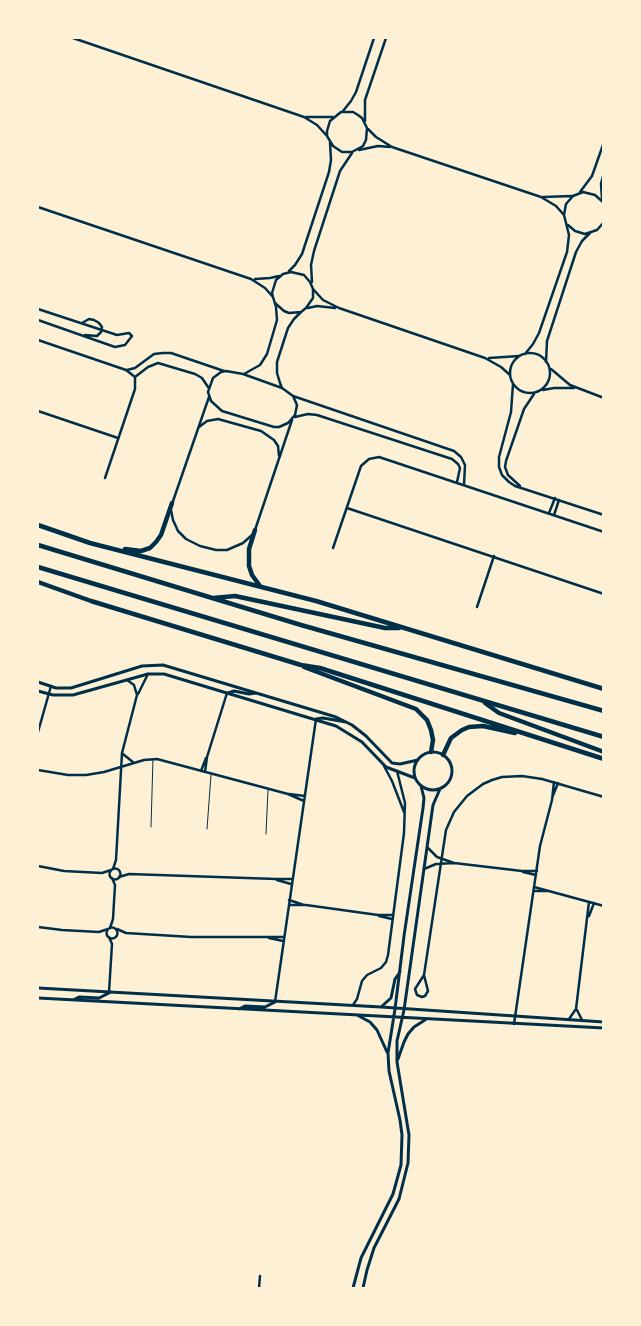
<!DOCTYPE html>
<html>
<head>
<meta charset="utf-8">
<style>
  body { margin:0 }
  #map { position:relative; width:641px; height:1326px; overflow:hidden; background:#fdf0d5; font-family:Commissioner,sans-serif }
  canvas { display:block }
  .frame { position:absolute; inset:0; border:39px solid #fdf0d5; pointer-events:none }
</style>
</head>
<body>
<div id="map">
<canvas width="641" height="1326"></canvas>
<div class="frame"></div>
</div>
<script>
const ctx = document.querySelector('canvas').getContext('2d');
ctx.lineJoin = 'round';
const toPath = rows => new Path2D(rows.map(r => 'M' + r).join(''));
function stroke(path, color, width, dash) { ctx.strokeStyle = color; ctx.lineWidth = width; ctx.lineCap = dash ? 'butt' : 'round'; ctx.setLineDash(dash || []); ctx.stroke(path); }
stroke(toPath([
  [151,827,153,759],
  [207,829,211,775],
  [266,834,268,790]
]), '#003049', 1);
stroke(toPath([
  [73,38,304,117,317,125,327,136,333,146,342,152,352,152,363,146,366,140,367,128,362,118,358,115,353,112,341,112,330,121,327,131,327,136],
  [343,111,351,101,356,92,374,38],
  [306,117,333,117],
  [365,121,365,100,386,38],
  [368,129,376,137,392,147,541,197,556,206,564,215],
  [359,150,378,146,390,147],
  [580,192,592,176,604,142],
  [543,197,572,196],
  [602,199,601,184,604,172],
  [38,207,251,279,265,288,273,297],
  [568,225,575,231,585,234,597,230,604,222],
  [289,271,295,265,302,254,329,172,331,160,330,143],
  [255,279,270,278,279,276],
  [312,282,311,265,314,251,340,171,352,153],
  [313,289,323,300,339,308,485,358,501,367,510,375],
  [308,308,317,306,335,308],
  [38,309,117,335,129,333,132,336,125,345,115,347,38,320],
  [82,323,89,319,94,320,99,323,102,327,101,332,97,336,85,335],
  [38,340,126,370,135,377,135,389,105,478],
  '510 373a20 20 0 1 1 40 0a20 20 0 1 1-40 0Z',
  [525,354,533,344,539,333,567,252,569,235,564,215,566,204,573,196,583,192,595,195,604,203],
  [489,358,519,356],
  [546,362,547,341,576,252,582,241,590,233],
  [551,369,570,385,604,398],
  [127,370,135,368,154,354,163,353,171,353,224,371],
  [244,374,260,365,267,354,277,320,276,307,273,297,272,293,276,280,283,274,291,272,304,275,310,282,313,289,313,298,306,308,301,312,289,313,284,311,275,303],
  [135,377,148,367,158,363,195,374,202,378,208,387],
  [513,384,511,412,499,457,499,467,502,475,509,482,515,486,604,515],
  [282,388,243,374,226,371,221,372,213,378,208,392,211,401,222,411,274,427,279,427,288,423,295,415,297,405,293,396,282,388,280,383,277,373,277,362,288,328,294,319,301,312],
  [543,390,554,388,574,388],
  [293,396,454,451,461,457,465,465,464,485],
  [38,411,118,438],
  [295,417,308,414,317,415,452,459,458,464,460,468,457,482],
  [199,427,207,421,218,419,261,431,274,440,278,446,279,456],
  [520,486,508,475,505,467,506,461,524,409,534,394],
  [172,504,209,397],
  [347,508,604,594],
  [171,510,173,520,178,531,186,539,200,546,216,550,227,550,243,543,252,535],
  [549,513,555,498],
  [554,515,559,500],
  [255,530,292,420],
  [333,548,361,466,369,459,379,457,604,532],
  [477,607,494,556],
  [138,694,148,674],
  [38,732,51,686],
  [123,754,134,763],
  [384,766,392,781,404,812],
  [38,770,68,775,86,775,104,772,144,760,157,759,288,794,304,801],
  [201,771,206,758],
  [205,772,207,757,227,693],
  [289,794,305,796],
  [552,798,558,783],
  [428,848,437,857,454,863],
  [38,866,64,871,102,873,111,870],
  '109.5 874a5.5 5.5 0 1 1 11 0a5.5 5.5 0 1 1-11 0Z',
  [113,869,116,860,122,753,137,695,134,685,127,680],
  [424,869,436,864,454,863,522,871,537,871],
  [523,872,536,875],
  [119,877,129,874,276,879,292,879],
  [277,880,291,884],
  [534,887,604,906],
  [534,891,549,891],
  [289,900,304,905],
  [289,905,306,905,378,915,392,915],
  [379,916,392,919],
  [589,916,594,903],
  [38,927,62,930,99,932,108,929],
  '106.5 933a5.5 5.5 0 1 1 11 0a5.5 5.5 0 1 1-11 0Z',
  [110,928,113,919,115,885,112,878],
  [117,929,126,933,191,937,284,937],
  [109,937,112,944,109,992],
  [269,938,283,941],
  [424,975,446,830,454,812,467,796,483,784,492,780,502,777,522,776,542,779,604,797],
  [424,975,428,991,425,996,422,997,417,995,415,989,424,975],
  [275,1002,316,719],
  [353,1005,357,999,362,981,367,975,381,968,386,962,388,955,404,833,405,803,397,771],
  [577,1010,582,1020],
  [569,1019,576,1009,589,902],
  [514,1024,540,846,552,800,554,782],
  [259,1288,260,1276]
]), '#003049', 2.5);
stroke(toPath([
  [38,682,56,688,71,688,142,666,163,665,336,717,352,725,366,736,392,763,400,764,418,760],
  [38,691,53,695,73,695,148,674,164,674,336,726,362,742,386,767,415,778],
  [228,693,234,691,249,694,256,693],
  [316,719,323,718,346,722],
  '414 771a19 19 0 1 1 38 0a19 19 0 1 1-38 0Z',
  [38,988,381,1007,604,1022],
  [38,998,604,1028],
  [73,1000,79,997,99,998,109,993],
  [381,1007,391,998,395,979,400,972],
  [239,1009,245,1006,265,1007,275,1002],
  [357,1015,370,1022,377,1030,387,1052],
  [398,1059,404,1042,408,1034,414,1027,425,1020],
  [353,1288,361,1258,393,1194,401,1165,402,1135,400,1120,389,1071,388,1053,395,1009,404,936,423,808,424,798,421,786],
  [363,1288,367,1270,374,1248,399,1199,408,1163,409,1135,397,1062,397,1041,404,1010,433,805,440,789]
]), '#003049', 3);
stroke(toPath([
  [38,525,90,543,316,601,604,689],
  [255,530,249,549,249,566,252,575,260,586],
  [38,545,301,625,604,711],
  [125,549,141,551,150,548,156,542,161,535,172,503],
  [38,567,604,737],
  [38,582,91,601,301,665,320,668,604,759],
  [213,598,235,596,385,628,399,628],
  [304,667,416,709,427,720,431,730,433,740,431,752],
  [485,703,499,713,604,752],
  [443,755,451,738,462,730,469,727,483,726,515,733]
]), '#003049', 4.5);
</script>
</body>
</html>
